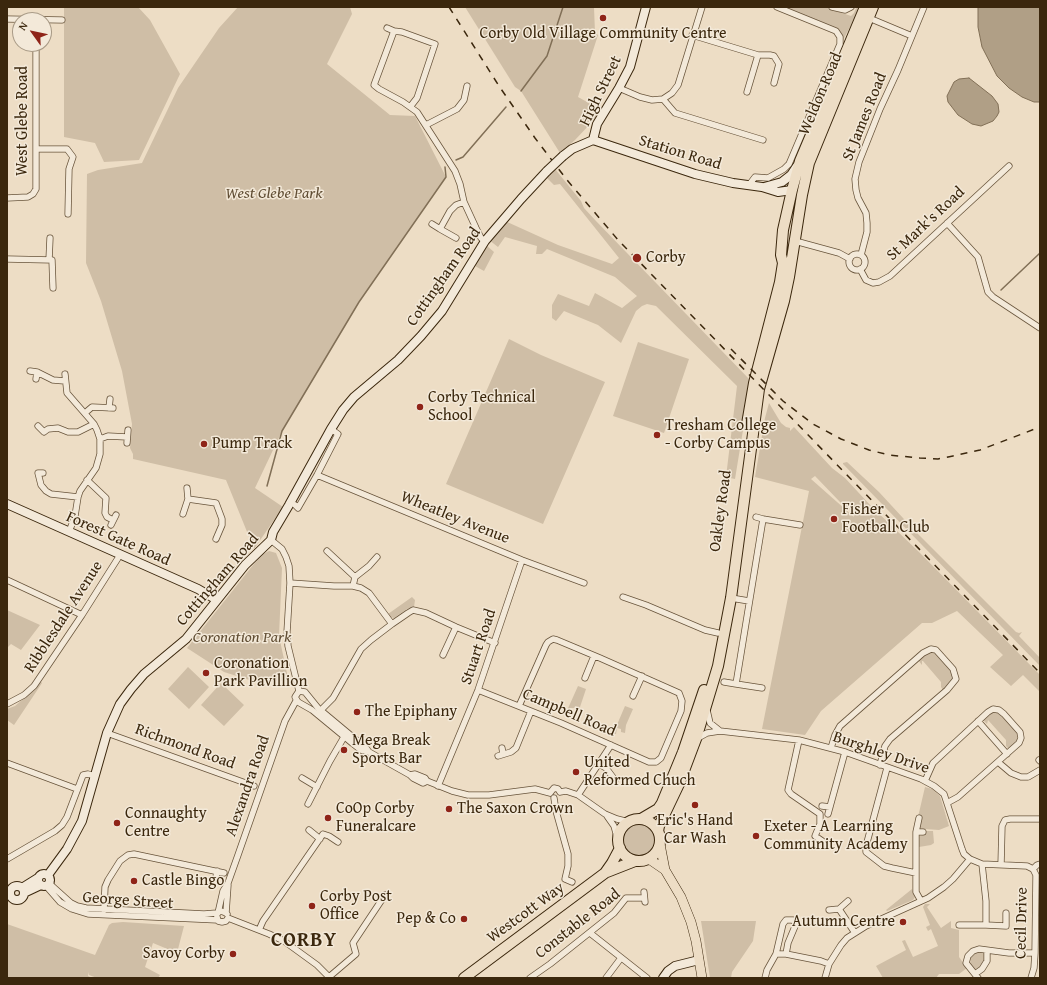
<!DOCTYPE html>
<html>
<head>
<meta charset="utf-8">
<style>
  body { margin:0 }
  #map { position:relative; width:1047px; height:985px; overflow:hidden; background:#edddc5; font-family:"Gentium Book Plus",serif }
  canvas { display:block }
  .frame { position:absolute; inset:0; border:8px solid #3b270d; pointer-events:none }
  .north { position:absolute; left:12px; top:12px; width:40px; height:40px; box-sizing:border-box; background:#f3e9d9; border:1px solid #a99b87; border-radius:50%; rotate:303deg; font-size:11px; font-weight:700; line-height:16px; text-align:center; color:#3b270d }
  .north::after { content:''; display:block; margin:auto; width:14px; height:18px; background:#8f2418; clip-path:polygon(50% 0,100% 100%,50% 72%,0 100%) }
</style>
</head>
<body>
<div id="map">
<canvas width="1047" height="985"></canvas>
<div class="frame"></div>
<div class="north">N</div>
</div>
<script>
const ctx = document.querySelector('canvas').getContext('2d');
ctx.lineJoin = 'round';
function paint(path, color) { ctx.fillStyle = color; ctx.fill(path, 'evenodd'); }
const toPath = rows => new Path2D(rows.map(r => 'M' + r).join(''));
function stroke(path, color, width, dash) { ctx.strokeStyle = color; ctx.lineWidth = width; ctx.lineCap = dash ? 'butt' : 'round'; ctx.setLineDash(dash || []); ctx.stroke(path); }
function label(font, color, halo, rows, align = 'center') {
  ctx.font = font + ' "Gentium Book Plus",serif'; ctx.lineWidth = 3; ctx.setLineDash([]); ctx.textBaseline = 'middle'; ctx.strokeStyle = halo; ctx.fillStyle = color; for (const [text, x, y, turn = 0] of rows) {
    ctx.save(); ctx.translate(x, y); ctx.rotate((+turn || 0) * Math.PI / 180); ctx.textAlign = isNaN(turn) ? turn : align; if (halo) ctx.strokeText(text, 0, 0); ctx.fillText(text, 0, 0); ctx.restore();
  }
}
paint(toPath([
  [64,7,138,7,150,20,180,74,139,160,104,162,95,143,64,137],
  [238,7,350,7,352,14,327,64,390,115,415,116,446,177,359,302,282,431,255,488,283,507,254,549,226,480,133,459,133,454,130,448,132,424,122,371,101,301,86,263,87,174,98,170,142,163,178,88,219,28],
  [465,7,594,7,595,33,598,35,578,97,598,108,602,108,592,122,575,140,560,153,521,91,515,87],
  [784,7,825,7,851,16,854,13,856,8,860,8,842,42,837,29],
  [555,169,581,201,584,208,596,221,751,381,735,479,726,477,737,386,656,306,647,304,642,306,636,311,621,343,598,325,564,311,556,321,552,318,552,305,558,294,589,306,595,293,622,308,637,296,615,277,547,249,542,254,536,254,537,246,505,237,498,247,489,240,505,221,558,245,612,264,619,258,560,184,554,185,547,178],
  [486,245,494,252,484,271,475,266],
  [509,339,541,355,605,382,543,524,446,484],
  [638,342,689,359,664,433,613,416],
  [769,403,781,423,786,427,790,428,790,431,794,427,832,468,845,478,871,506,920,553,1040,675,1040,692,1023,675,1011,686,990,667,1003,655,957,611,932,623,922,623,821,711,805,735,762,729,809,491,755,477,765,418],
  [815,476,840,502,853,512,854,517,811,479],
  [847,462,879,492,915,531,1016,632,1019,633,1022,632,1019,636,1040,658,1040,666,843,464,843,463],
  [269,551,276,553,282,568,279,636,288,678,282,681,256,682,224,672,187,648,261,555],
  [412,597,415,600,414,607,407,609,394,618,390,617,388,614],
  [7,610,40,625,21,650,11,644,7,648],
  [929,652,937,653,951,671,953,678,952,682,943,690,941,687,941,682,923,661,922,661,922,665,918,660],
  [188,667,209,687,189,709,168,689],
  [40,681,42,683,14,725,7,720,7,709,15,706,30,693],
  [221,683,244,705,224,726,201,705],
  [578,686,586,689,578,713,575,713,575,708,570,708,569,717,565,715],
  [625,706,633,709,626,725,625,733,621,732,621,729,617,728,616,734,613,734],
  [995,712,1000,713,1018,734,1017,740,1009,749,1006,746,1006,740,988,720,987,724,983,720,990,713],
  [925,787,932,789,940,796,949,826,939,830,925,829,924,832,919,829,918,817],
  '623 840a16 16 0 1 1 32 0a16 16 0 1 1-32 0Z',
  [925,831,933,831,934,843,931,845,919,847,918,836,924,835],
  [912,889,915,897,913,900,887,911,886,910],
  [925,904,930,904,927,907,941,928,951,921,951,928,959,930,959,957,967,968,959,974,939,974,936,978,883,978,876,966,906,950,902,941,905,940,913,957,938,946,931,929,928,931,926,927,930,925,923,907],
  [701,921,756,921,753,941,732,972,731,978,710,978],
  [123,922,184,926,177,953,153,943,145,967,160,975,158,978,97,978,89,975,89,972,88,976,92,978,7,978,7,924,95,955,109,925,112,923],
  [984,951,986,953,985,961,980,969,976,971,970,965,971,958,977,952]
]), '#cfbea6');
const water = toPath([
  [978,7,1040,7,1040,102,1034,102,1022,97,1009,88,997,76,982,47,978,27,978,7],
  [969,78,992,96,998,104,999,112,997,116,993,121,981,126,972,124,958,115,948,102,947,96,954,82,959,79,969,78]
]);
paint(water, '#b09f86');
stroke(water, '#816f56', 1);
stroke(toPath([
  [521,91,547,56,563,7],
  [456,160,463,157,506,107],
  [1001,290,1040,253],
  [267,486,282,431,359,302,446,177,445,167]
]), '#816f56', 1.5);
const street = toPath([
  [832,7,845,10,851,7],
  [869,18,912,36],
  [7,19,62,20],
  [387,28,394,31,402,32,435,44,417,98,410,107],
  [394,31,374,85,379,89,403,102,417,112,455,171,460,184,464,202,476,228,481,238,485,241],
  [692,35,758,55,770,55,774,56,779,64,774,83],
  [619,88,640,97,652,100,663,99,672,93,678,85,702,7],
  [747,92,758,55],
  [663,99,675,113,763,140],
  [426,125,457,109,464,100,467,86],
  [36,149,67,149,73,157,69,169,68,214],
  [749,185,755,177,768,178,784,169,789,164,840,44,840,37,836,31,777,7],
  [7,198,28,197,33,194,36,189,36,44],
  [947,223,978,257,988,292,993,297,1040,328],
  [432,224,440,229],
  [456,238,440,229,450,211,456,205,464,202],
  [795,241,839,253,850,259],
  '849 262a8 8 0 1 1 16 0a8 8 0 1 1-16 0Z',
  [861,255,867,232,867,223,866,213,858,198,856,190,855,179,859,162,880,109,898,70,924,7],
  [7,259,52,260,53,288],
  [49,260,50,238],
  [860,269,866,280,873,283,879,282,890,276,1009,166],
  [30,371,37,372,53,380,65,381],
  [65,374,67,393,94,424,97,430,100,439,100,454,96,468,80,491,78,497,75,516,69,532],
  [36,379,37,372],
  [109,408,110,399],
  [85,413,92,407,113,408],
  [38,426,44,432,48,429,58,428,68,432,78,432,94,424],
  [100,439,108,436,127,437],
  [127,443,128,430],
  [43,473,38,473,41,485,46,491,51,494,78,497],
  [317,475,522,560,584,583],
  [87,480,106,498,105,513,107,517,113,520],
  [188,499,216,503,222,519,222,525,216,539],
  [295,505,298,508,317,475,338,434,331,429],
  [183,514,188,499,187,488],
  [756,517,763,519],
  [111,525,116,515],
  [271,540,282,549,286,557,289,566,290,583,287,632,288,646,299,691],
  [327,551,355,577,353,586],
  [355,577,369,566,377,557],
  [7,580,82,615],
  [290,583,334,586,353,586,361,588,369,593,392,624],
  [623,597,646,605,705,630,718,633],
  [731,598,749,601],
  [443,655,456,627],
  [585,678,594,656],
  [724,682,736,684],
  [762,688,736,684,763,519,800,525],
  [478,690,561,723,649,762,656,762,661,758,681,711,682,701,679,693,600,658,557,640,553,639,548,642,546,645,519,706],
  [299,691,295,697,298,702,312,710,352,743,361,750,369,752,410,775,415,774,425,778,427,781,452,791,468,795,489,795,535,789,550,793],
  [299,691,305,692,318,708,366,748,369,752],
  [633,696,642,676],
  [7,704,24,695,34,686,82,615,120,555],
  [321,710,333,698,361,649,371,640,392,624,408,613,413,610,426,613,456,627,495,643],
  [707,710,710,723,720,731],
  [978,721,1007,754],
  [107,733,254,786],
  [698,738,707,733,720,731,799,740,845,752,921,779,934,786,944,794,962,849,964,854,970,859,982,864,1027,866,1033,869],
  [799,740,788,790,791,794,820,814,820,824,815,836,828,845],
  [502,748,503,754],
  [831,748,835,735,840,726,923,653,931,649,936,650,953,669,956,679,947,690,890,739,885,746,880,765],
  [498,756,511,752,516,748,531,711],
  [1039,760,1040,761],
  [998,762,1011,773,1021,777,1028,777,1040,770],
  [7,763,77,789],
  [599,764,606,768,615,780],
  [887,768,866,846,866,852,884,866,892,868,916,873],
  [410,775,413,778,423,783,427,781],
  [302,778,317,787],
  [925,781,933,763,988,712,993,709,999,710,1004,714,1020,732,1021,738,1019,743,958,797,947,803],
  [438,786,478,690,522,560],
  [560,792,566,791,578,795,605,814,617,819,629,822],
  [550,793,554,788,558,789,560,792],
  [578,795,611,745],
  [554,798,556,811,568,854,568,866,565,879,572,882],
  [308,804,330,761,344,737],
  [822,806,830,807],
  [828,814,845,752],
  [607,816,614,826,618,840],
  [919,818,916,832,916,892,921,901],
  [309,830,320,839],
  [916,832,923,832],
  [7,859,55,831,62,825,67,817,83,775,88,774,95,776],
  [1001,865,1002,826,1005,820,1010,819,1040,819],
  [1033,869,1037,865,1040,864],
  [216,877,217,871],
  [50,881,51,885,71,903,77,906,86,908,204,914,217,913,221,911,226,913],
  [46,886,60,902,72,909,88,914,218,920],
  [644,892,645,902],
  [839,909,855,933],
  [104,910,105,887,108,880,120,861,128,855,134,854,224,873],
  [829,910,839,909,848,901],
  [218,913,223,891,228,883,238,855,285,721,296,701],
  [227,914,226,913,228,885],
  [217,917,218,921,222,922,226,921,228,918],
  [228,918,269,934,284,941,317,965,330,978],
  [959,925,986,925,986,901,982,864],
  [986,925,1006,926,1006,913],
  [259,930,263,921,323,834,329,836,338,842],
  [590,933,647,978],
  [776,954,783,924,786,920,793,920,796,924,788,943,786,954],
  [975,974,982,969,987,961,987,951],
  [329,977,356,954,353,943,385,895],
  [530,978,550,964,614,913,626,898,644,898],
  [606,978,621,958],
  [765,978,767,970,776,954,786,954,821,961,829,964],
  [825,978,829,964,841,945,847,938,866,926,928,898,944,887,953,879,970,859],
  [978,978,966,963,968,956,973,951,979,949,1009,953,1035,953],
  [1031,978,1034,968,1035,953,1036,875,1033,869]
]);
const secondary = toPath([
  [593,140,695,174,733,183,762,187,778,192,792,190],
  [593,140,597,124,619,88,630,67,646,7],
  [563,156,572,149,593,140],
  [764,187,782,182,791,175,797,166],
  [7,504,198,589,217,600],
  '38 880a6 6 0 1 1 12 0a6 6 0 1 1-12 0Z',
  [48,875,67,849,82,821,107,733,120,704,131,689,144,674,186,639,245,565,271,540,273,532,289,505,331,429,343,410,354,397,398,360,421,336,442,311,485,241,521,199,547,171],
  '10 893a7 7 0 1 1 14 0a7 7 0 1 1-14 0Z',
  [22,888,38,878],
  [24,893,41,885],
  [663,978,668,971,675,966,699,960]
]);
const primary = toPath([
  [660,844,665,870,681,897,691,922,696,941,702,978],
  [649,859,665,870]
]);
const highway = toPath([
  [747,424,754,383,780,282,783,263,781,255,783,230,792,190,800,161,865,7],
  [641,819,658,809,662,803,683,752,704,690],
  '618 840a21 21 0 1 1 42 0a21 21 0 1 1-42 0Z',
  [658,831,659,826,679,784,696,739,718,666,731,598,759,389,784,301,789,277,802,195,809,163,873,7],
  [607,872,635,861],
  [464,978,605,873,612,863,620,848]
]);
stroke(street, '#68543b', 7);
stroke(secondary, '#3b270d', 10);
stroke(primary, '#3b270d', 10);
stroke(highway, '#3b270d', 12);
stroke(street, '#f3e9d9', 5.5);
stroke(secondary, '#f3e9d9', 8);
stroke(primary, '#edddc5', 9);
stroke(highway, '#edddc5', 10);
stroke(toPath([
  [449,7,499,86,535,138,567,180,619,241,1040,673],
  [731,349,783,401,813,424,841,439,869,450,889,455,920,458,938,459,953,456,980,450,1040,427]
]), '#3b270d', 1.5, [7, 7]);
const secondaryBridge = toPath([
  [547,171,563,156]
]);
stroke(secondaryBridge, '#3b270d', 10, []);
stroke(secondaryBridge, '#f3e9d9', 8);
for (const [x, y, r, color] of [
  [603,18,4,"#8f2418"],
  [637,258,5,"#8f2418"],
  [420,407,4,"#8f2418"],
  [657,435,4,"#8f2418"],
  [204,444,4,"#8f2418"],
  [834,519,4,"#8f2418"],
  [206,673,4,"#8f2418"],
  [357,712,4,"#8f2418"],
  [344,750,4,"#8f2418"],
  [576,772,4,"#8f2418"],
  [695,805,4,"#8f2418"],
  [449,809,4,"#8f2418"],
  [328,818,4,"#8f2418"],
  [117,823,4,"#8f2418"],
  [756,836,4,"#8f2418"],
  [134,881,4,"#8f2418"],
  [312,906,4,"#8f2418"],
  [464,919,4,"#8f2418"],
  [903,922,4,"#8f2418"],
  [233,954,4,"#8f2418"]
]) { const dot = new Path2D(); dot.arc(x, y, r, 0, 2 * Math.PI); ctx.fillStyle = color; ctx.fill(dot); stroke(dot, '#f3e9d9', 1.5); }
label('16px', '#3b270d', '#f3e9d9', [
  ["Corby Old Village Community Centre",603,34,"center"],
  ["Corby",646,258],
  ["Corby Technical",428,398],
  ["School",428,416],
  ["Tresham College",665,426],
  ["- Corby Campus",665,444],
  ["Pump Track",212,444],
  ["Fisher",842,510],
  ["Football Club",842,528],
  ["Coronation",214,664],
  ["Park Pavillion",214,682],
  ["The Epiphany",365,712],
  ["Mega Break",352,741],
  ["Sports Bar",352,759],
  ["United",584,763],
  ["Reformed Chuch",584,781],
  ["CoOp Corby",336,809],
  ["Funeralcare",336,827],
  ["The Saxon Crown",457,809],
  ["Connaughty",125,814],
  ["Centre",125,832],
  ["Eric's Hand",695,821,"center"],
  ["Car Wash",695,839,"center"],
  ["Exeter - A Learning",764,827],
  ["Community Academy",764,845],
  ["Castle Bingo",142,881],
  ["Corby Post",320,897],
  ["Office",320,915],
  ["Pep & Co",456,919,"right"],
  ["Autumn Centre",895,922,"right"],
  ["Savoy Corby",225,954,"right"]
], 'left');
label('16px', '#3b270d', '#f3e9d9', [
  ["High Street",601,91,-64],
  ["Weldon Road",821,94,-67],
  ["St James Road",865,117,-68],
  ["West Glebe Road",23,121,-90],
  ["Station Road",680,153,17],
  ["St Mark's Road",926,224,-43],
  ["Cottingham Road",444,277,-55],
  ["Oakley Road",721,511,-82],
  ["Wheatley Avenue",455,518,22],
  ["Forest Gate Road",118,539,24],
  ["Cottingham Road",218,580,-49],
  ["Ribblesdale Avenue",64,617,-57],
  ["Stuart Road",479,647,-71],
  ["Campbell Road",569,713,23],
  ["Richmond Road",185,747,20],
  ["Burghley Drive",881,753,19],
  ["Alexandra Road",248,786,-71],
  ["George Street",128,901,4],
  ["Westcott Way",526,913,-36],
  ["Cecil Drive",1022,923,-89],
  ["Constable Road",578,924,-38]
]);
label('italic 16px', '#604d33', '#f3e9d9', [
  ["West Glebe Park",274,194],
  ["Coronation Park",242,638]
]);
ctx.letterSpacing = '1px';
label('bold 20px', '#3b270d', '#f3e9d9', [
  ["CORBY",304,941]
]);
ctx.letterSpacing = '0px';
</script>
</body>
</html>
